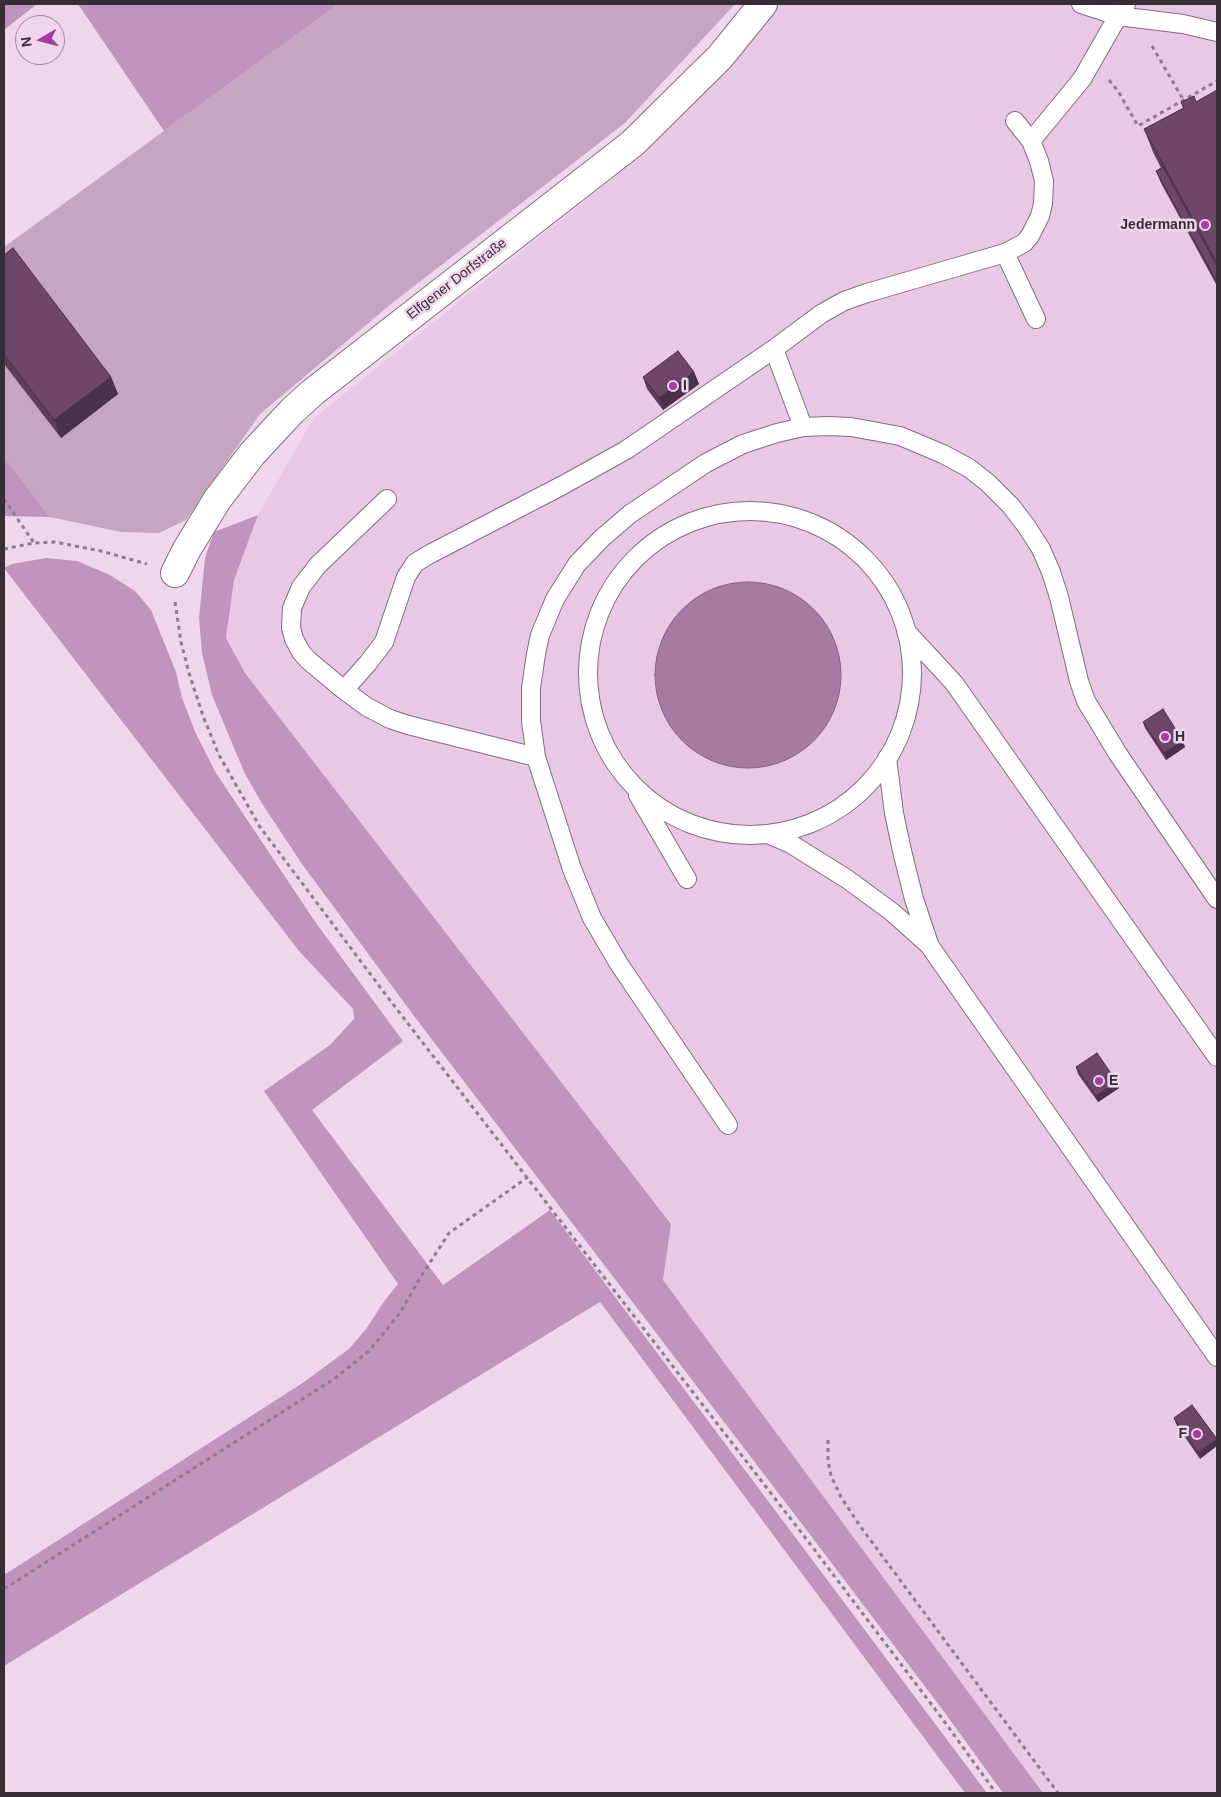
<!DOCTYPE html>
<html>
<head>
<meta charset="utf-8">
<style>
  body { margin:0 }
  #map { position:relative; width:1221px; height:1797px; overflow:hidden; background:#f0d6ed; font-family:Helvetica,sans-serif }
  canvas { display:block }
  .frame { position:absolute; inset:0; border:5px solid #372d36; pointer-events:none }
  .north { position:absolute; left:15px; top:15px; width:50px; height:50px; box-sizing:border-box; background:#f0d6ed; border:1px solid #a692a4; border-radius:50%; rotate:262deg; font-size:14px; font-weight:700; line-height:20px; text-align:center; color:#372d36 }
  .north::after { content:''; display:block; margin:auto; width:18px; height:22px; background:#a53d9f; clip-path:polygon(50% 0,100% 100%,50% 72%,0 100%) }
</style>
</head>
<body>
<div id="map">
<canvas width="1221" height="1797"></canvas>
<div class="frame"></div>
<div class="north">N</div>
</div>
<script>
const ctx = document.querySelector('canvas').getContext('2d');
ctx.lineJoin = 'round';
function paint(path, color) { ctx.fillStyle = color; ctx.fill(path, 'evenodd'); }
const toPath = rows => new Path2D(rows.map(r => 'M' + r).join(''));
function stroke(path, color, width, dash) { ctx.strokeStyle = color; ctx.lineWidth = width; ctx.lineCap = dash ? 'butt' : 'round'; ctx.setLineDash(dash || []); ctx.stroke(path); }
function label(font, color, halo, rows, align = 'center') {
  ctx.font = font + ' Helvetica,sans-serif'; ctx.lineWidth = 5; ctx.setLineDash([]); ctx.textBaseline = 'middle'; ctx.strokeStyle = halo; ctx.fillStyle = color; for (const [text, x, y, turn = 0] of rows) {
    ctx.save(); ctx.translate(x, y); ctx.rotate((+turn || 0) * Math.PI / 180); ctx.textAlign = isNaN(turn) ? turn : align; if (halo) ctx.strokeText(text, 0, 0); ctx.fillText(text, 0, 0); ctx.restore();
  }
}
paint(toPath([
  [780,4,1217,4,1217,1793,1043,1793,663,1280,671,1223,245,673,226,638,234,580,258,515,313,419,643,154,729,67]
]), '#e8c8e4');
paint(toPath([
  [339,4,735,4,625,123,391,304,260,414,186,520,159,533,121,532,50,517,4,456,4,247]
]), '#c6a5c2');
paint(toPath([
  [4,4,37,4,4,30],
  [78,4,339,4,164,131],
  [4,456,50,517,4,516],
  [258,515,234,580,226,638,245,673,671,1224,663,1280,1043,1793,1003,1793,945,1713,802,1524,414,1016,302,864,263,805,245,774,212,695,202,653,199,618,205,558,214,532],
  [46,558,77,561,110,575,135,591,151,610,176,672,182,698,196,734,216,773,316,923,403,1041,312,1110,443,1285,550,1210,987,1793,965,1793,600,1302,4,1666,4,1575,304,1382,349,1349,366,1329,385,1300,398,1284,264,1091,330,1045,354,1019,353,1009,299,951,4,568,12,564]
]), '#c094bc');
const water = toPath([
  '655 675a93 93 0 1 1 186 0a93 93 0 1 1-186 0Z'
]);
paint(water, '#a67ba2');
stroke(water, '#856482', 1);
const lane = toPath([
  [1126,4,1118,16,1183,24,1217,32],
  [1015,121,1031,141],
  [1005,253,867,293,844,301,821,314,774,349,803,427,829,426,851,427,900,436,943,454,969,468,988,483,1011,506,1027,527,1041,549,1051,572,1059,597,1079,681,1086,701,1118,754,1217,899],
  [1036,319,1005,253,1024,243,1030,236,1040,216,1043,204,1044,181,1039,161,1031,141,1082,79,1118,16,1081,4],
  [387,499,318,565,301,587,292,608,291,628,294,639,301,652,308,660,344,690,368,663,384,642,406,577,415,563,430,554,563,485,626,450,774,349],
  '588 673a162 162 0 1 1 324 0a162 162 0 1 1-324 0Z',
  [906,631,954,683,1217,1057],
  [344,690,367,707,390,719,408,725,536,757,531,721,531,688,536,654,540,635,555,599,577,564,602,538,630,514,706,463,743,444,777,433,803,427],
  [536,757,572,869,592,918,619,964,728,1125],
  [887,758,894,813,902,851,914,899,929,944],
  [638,795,687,879],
  [768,834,791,844,847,879,892,912,929,945,1217,1357]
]);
const street = toPath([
  [175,573,187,549,217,500,252,454,292,411,313,392,633,143,720,57,763,4]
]);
stroke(lane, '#836d81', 20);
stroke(street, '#836d81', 30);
stroke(toPath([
  [1152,46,1184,101],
  [1109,80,1118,91,1138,126,1217,81],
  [4,499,34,543],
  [4,549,34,543,55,542,101,551,147,564],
  [175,602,181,642,189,673,203,716,219,755,260,827,389,999,804,1536,941,1717,996,1793],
  [828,1440,828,1460,831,1476,841,1497,860,1526,1058,1793],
  [4,1589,334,1379,369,1351,400,1313,420,1278,449,1233,528,1177]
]), '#8d7c8b', 3, [4, 4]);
stroke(lane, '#fff', 18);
stroke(street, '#fff', 28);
paint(toPath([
  [1217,90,1217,286,1161,183,1156,171,1161,168,1153,152,1144,129,1183,108,1181,102,1196,102],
  [4,255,111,377,118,394,61,438,4,364],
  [694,372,699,384,663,410,647,389,643,377],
  [1143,722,1185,747,1166,760,1145,728],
  [1076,1067,1117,1082,1119,1088,1098,1102,1078,1074],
  [1192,1405,1200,1459,1176,1424,1174,1418]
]), '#5e3c5b');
paint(toPath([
  [694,372,699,384,663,410,659,398],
  [111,377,118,394,61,438,54,420],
  [1183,741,1185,747,1166,760,1164,753],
  [1117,1082,1119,1088,1098,1102,1096,1096],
  [1217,1439,1217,1446,1200,1459,1198,1452]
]), '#4c314a');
const building = toPath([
  [1217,90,1217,263,1144,129,1184,108,1181,102,1194,96,1196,102,1217,90],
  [1163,167,1217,266,1217,282,1156,171,1163,167],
  [13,248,111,377,54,420,4,354,4,255,13,248],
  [678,351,694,372,659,398,643,377,678,351],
  [1163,709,1183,741,1164,753,1143,722,1163,709],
  [1097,1053,1117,1082,1096,1096,1076,1067,1097,1053],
  [1192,1405,1217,1439,1198,1452,1174,1418,1192,1405]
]);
paint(building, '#6d466a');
stroke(building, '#4c314a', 1);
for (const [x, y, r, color] of [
  [1205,225,5,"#a53d9f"],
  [673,386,5,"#a53d9f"],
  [1165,737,5,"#a53d9f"],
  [1099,1081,5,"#a53d9f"],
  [1197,1434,5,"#a53d9f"]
]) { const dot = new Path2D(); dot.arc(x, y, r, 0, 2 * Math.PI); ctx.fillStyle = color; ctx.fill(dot); stroke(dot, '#f0d6ed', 2); }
label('bold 14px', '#372d36', '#f0d6ed', [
  ["Jedermann",1195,225,"right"],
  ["I",683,386],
  ["H",1175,737],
  ["E",1109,1081],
  ["F",1187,1434,"right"]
], 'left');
label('14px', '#372d36', '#f0d6ed', [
  ["Elfgener Dorfstraße",457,279,-38]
]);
</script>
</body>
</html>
